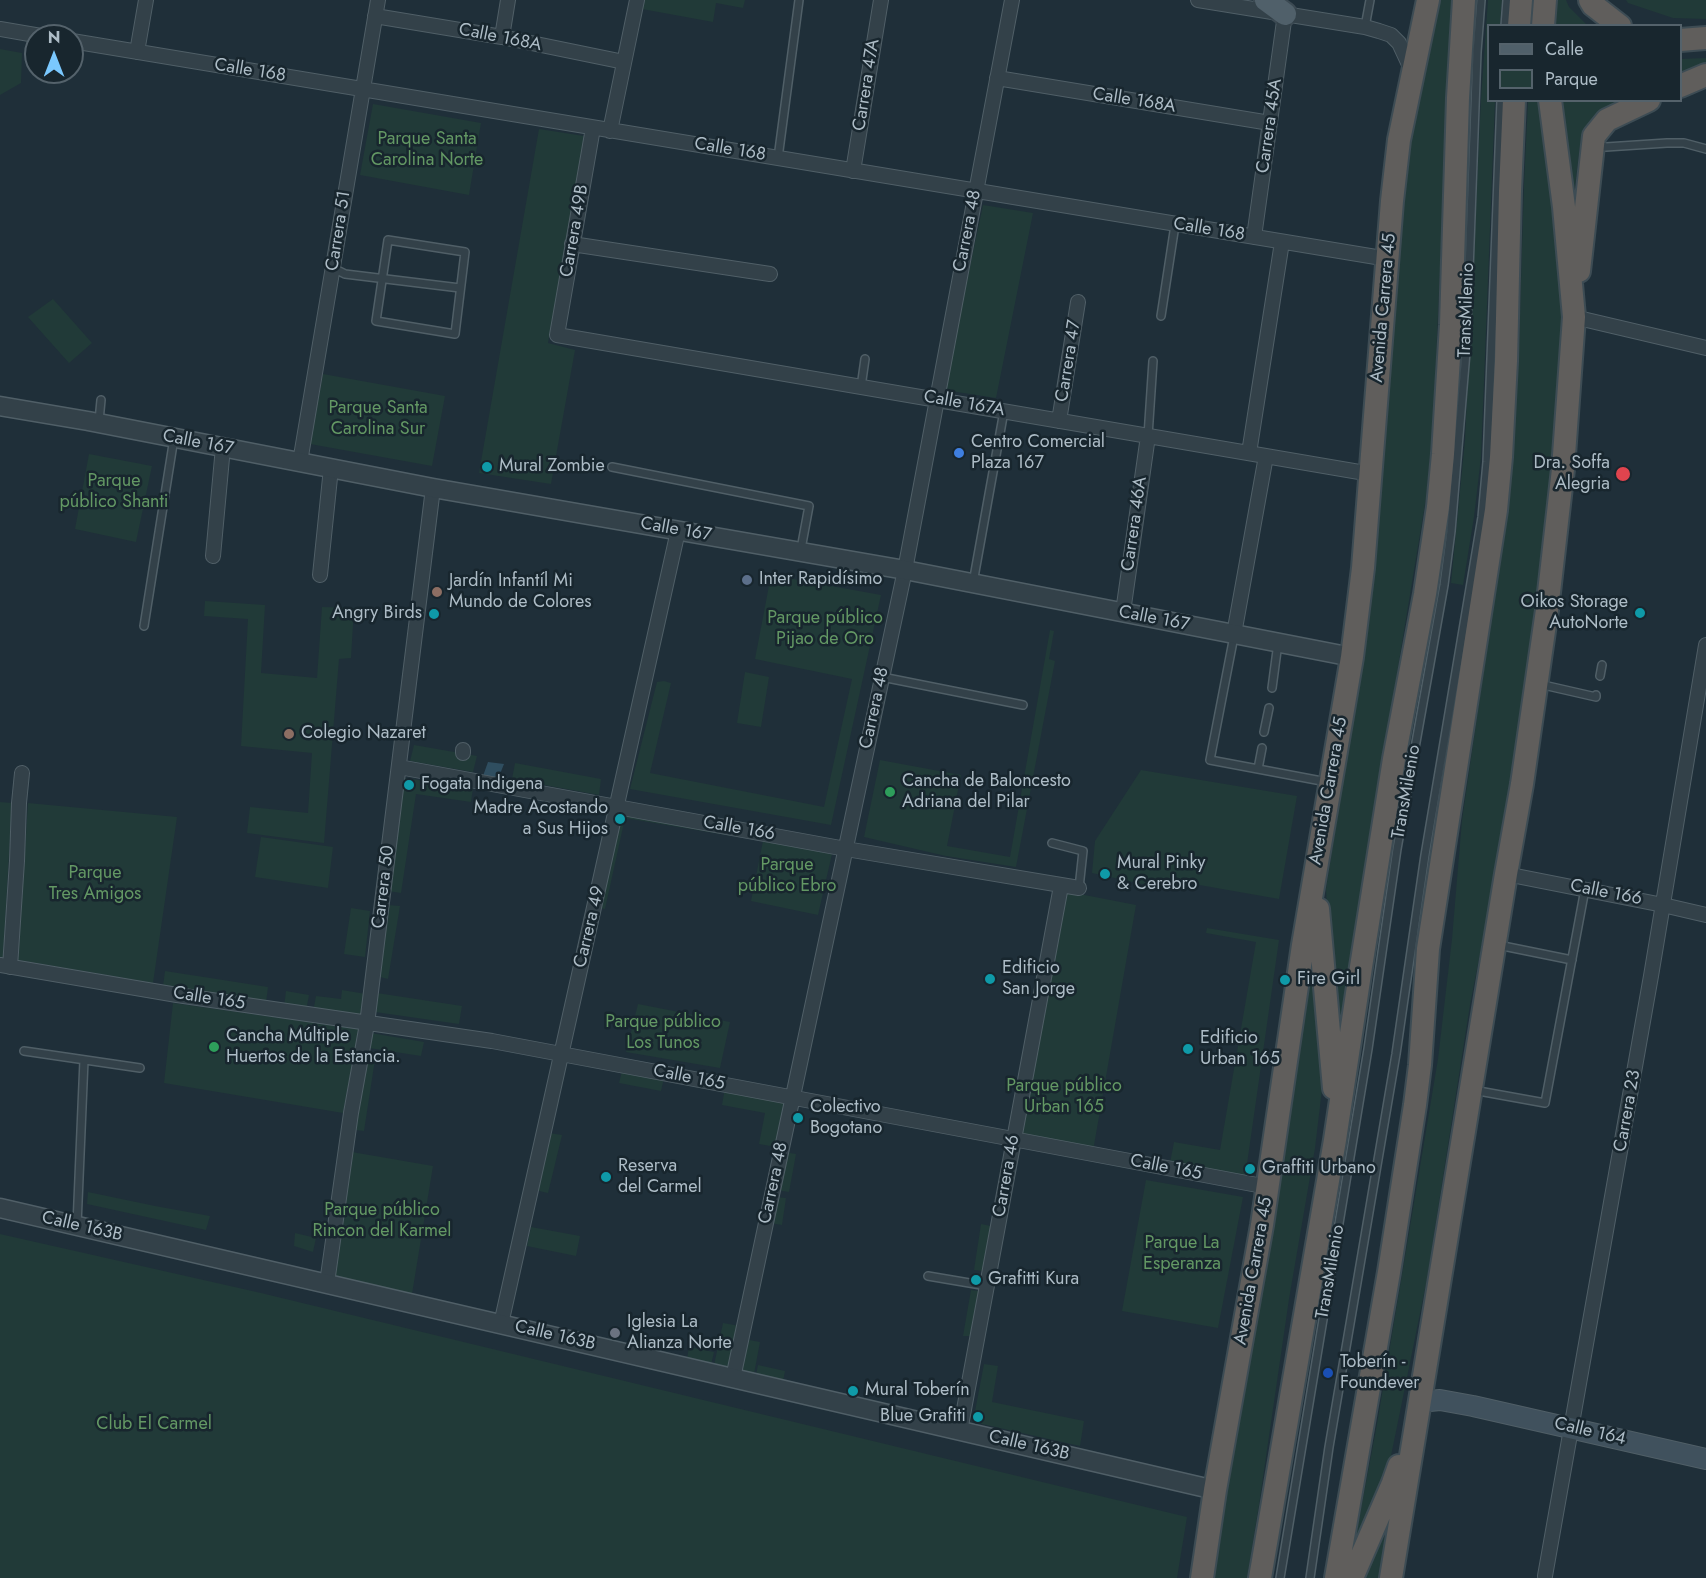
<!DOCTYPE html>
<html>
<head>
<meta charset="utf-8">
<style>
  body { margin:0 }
  #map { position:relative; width:1706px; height:1578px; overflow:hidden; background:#1f2f39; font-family:Jost,sans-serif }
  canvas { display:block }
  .legend { position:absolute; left:1487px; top:24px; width:195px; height:78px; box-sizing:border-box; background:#18262e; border:2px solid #54626b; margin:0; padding:8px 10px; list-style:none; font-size:18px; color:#adbcc6 }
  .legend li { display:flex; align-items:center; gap:12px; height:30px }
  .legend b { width:30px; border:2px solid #54626b }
  .north { position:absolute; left:24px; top:24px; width:60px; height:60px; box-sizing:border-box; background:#18262e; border:2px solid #54626b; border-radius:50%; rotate:0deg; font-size:16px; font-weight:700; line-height:24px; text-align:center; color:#adbcc6 }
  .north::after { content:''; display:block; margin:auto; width:21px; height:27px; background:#7ac8fe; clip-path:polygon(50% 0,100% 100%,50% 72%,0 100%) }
</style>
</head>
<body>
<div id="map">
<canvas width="1706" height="1578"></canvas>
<ul class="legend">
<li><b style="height:8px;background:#50606a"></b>Calle</li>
<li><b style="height:16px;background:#213a38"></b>Parque</li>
</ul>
<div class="north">N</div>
</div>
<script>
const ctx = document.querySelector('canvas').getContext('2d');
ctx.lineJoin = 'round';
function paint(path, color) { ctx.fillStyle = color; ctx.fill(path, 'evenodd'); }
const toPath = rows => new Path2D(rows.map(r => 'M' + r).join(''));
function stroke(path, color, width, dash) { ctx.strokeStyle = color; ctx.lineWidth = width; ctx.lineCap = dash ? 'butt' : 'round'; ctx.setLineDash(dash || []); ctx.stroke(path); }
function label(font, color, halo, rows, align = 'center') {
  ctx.font = font + ' Jost,sans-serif'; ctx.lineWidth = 5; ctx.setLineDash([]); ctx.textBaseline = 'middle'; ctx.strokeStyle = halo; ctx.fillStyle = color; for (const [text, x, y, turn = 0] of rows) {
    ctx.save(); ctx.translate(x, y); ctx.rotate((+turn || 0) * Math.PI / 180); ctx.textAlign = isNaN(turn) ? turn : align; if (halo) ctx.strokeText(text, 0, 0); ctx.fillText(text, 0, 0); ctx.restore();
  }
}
paint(toPath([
  [644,0,745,0,743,8,716,3,713,22,642,9],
  [1437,0,1456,0,1448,89,1433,427,1426,498,1377,794,1340,1033,1330,972,1326,889,1349,743,1370,568,1404,153],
  [1488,0,1502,0,1500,25,1488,26,1488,100,1495,101,1481,457,1474,517,1463,585,1451,583,1465,440,1481,99],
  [1556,0,1566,0,1569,7,1587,25,1553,26],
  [1626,0,1706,0,1706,19,1673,18,1628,3],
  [0,49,22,53,21,83,0,95],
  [1706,58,1706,63,1681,75,1680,59],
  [1528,101,1539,101,1562,259,1564,303,1552,487,1518,736,1489,908,1470,1005,1427,1279,1391,1456,1373,1499,1351,1562,1377,1424,1438,1059,1452,939,1462,820,1511,483,1519,345,1524,184],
  [1559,101,1628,101,1601,113,1581,138,1572,211],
  [373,104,481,123,469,195,360,175],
  [539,129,584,136,548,343,575,350,551,484,479,473],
  [983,205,1033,213,996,398,944,390],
  [53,299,92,343,69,363,28,317],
  [323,374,445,396,432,466,310,444],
  [89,454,152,466,136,542,75,529],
  [771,575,881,595,831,825,630,789,657,682,664,681,671,683,650,773,824,807,852,679,755,659],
  [205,601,265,605,261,673,317,678,322,607,354,608,351,658,339,659,324,843,247,833,250,807,308,813,312,753,241,746,248,619,204,616],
  [1050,630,1054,631,1049,659,1055,661,1016,867,946,856,864,837,880,760,961,775,947,846,1010,857],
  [745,672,769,677,761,727,737,723],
  [414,745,477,756,473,772,410,761],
  [515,763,601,779,599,795,512,779],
  [1141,770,1297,796,1279,899,1171,880,1169,890,1092,873,1095,841],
  [405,778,473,788,471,802,416,794,401,893,388,891],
  [0,802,12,803,3,958,0,957],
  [28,803,177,817,153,983,18,960],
  [619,812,732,831,732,836,625,818,605,909,600,908],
  [261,837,333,847,328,888,255,877],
  [763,841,832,854,818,915,751,901],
  [1064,891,1136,905,1093,1151,1017,1137],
  [387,905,400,906,388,979,376,976],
  [351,908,370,911,365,957,344,954],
  [1207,928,1279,940,1245,1178,1170,1163,1174,1142,1220,1150,1256,942,1206,933],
  [1311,950,1324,1073,1315,1148,1289,1299,1259,1505,1247,1578,1209,1578],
  [165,971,268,987,266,1003,163,986],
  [342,990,366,994,362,1019,313,1012,316,996,341,999],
  [286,991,309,995,306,1011,284,1007],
  [377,993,462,1006,459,1024,375,1012],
  [173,1003,359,1029,343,1113,164,1083],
  [638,1004,730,1022,720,1068,626,1052],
  [371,1033,424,1042,421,1056,369,1048],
  [368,1052,376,1053,364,1131,356,1130],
  [622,1071,664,1078,661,1091,619,1083],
  [725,1088,785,1099,776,1147,759,1144,765,1113,722,1105],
  [549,1133,562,1135,548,1193,535,1190],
  [352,1152,433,1166,412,1294,331,1276],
  [784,1152,796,1154,789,1192,776,1190],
  [1146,1180,1243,1197,1218,1328,1122,1311],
  [88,1192,155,1206,210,1216,206,1230,87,1204],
  [775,1197,786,1198,782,1225,770,1223],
  [981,1224,991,1226,983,1271,974,1270],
  [531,1227,580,1236,576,1256,527,1246],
  [295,1233,316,1238,313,1252,294,1246],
  [0,1234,261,1293,1187,1517,1177,1578,0,1578],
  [971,1290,979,1291,971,1336,963,1336],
  [723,1323,740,1326,731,1369,714,1365],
  [744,1339,760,1342,754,1374,738,1371],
  [689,1347,714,1352,711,1365,687,1359],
  [984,1364,998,1366,992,1402,1084,1421,1080,1446,973,1422],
  [758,1365,785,1371,783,1381,756,1375],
  [1390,1526,1380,1578,1362,1578]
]), '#213a38');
paint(toPath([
  [488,762,504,764,498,779,483,776]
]), '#2f4e60');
const service = toPath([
  [1505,26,1507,0],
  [1365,27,1370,0],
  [1596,145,1606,147,1667,143,1684,143,1706,149],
  [778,158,799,0],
  [388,240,465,252,455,334,376,321,388,240],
  [333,268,345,274,460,288],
  [1161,316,1175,225],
  [861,387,865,359],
  [99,421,101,400],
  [1148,436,1153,361],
  [612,467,809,506,801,549],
  [973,583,1004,411],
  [144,626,174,438],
  [1234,636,1210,760,1327,782],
  [1600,676,1602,665],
  [882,677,1023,705],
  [1539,684,1596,697,1596,695],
  [1272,688,1278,643],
  [1264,732,1269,708],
  [1258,769,1262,748],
  [1052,843,1083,851,1079,888],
  [1498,945,1572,960],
  [24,1051,140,1068],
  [1473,1090,1545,1103,1585,889],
  [77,1225,84,1060],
  [928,1276,987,1286],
  [1280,1578,1368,1049,1397,849,1444,585,1451,531,1466,352,1477,52,1481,0],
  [1310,1578,1329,1447,1396,1054,1425,855,1482,517,1487,462,1501,100]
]);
const minor = toPath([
  [1198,0,1365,27,1379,31,1391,35,1399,43,1412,71],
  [375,16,502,37,624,62],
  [0,29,41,36],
  [502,37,508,0],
  [72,41,1388,259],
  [137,52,146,0],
  [997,78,1270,123],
  [593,128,557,335,1371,474],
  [610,131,637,0],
  [853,171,881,0],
  [1254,237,1285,14],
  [572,244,770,274],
  [1574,317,1706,348],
  [1059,421,1078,302],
  [1249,453,1282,242],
  [300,462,378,0],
  [213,556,223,447],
  [320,575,331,468],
  [1123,612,1148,436],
  [1234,634,1266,456],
  [463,753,463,750],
  [399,767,846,849,1079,888],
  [1506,874,1663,905,1706,915],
  [0,965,177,995,492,1041,1268,1187],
  [10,967,17,861,19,803,22,773],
  [327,1283,351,1113,367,1024,433,488],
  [501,1324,678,531],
  [733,1378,905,570,1012,0],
  [960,1431,1061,886],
  [1545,1576,1651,976,1706,645]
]);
const tertiary = toPath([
  [0,406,88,421,433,488,905,570,1352,657],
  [0,1208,1215,1490]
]);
const secondary = toPath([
  [1419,1402,1440,1400,1473,1406,1706,1459]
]);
const primary = toPath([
  [1266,0,1285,14]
]);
const trunk = toPath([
  [1590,0,1593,5,1620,26],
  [1519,26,1521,0],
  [1543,26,1545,0],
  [1680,40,1706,38],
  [1680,86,1706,75],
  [1579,271,1594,136,1607,120,1649,100],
  [1318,909,1334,1088],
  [1202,1578,1215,1490,1262,1225,1303,945,1352,657,1363,568,1392,201,1399,140,1428,0],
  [1260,1578,1335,1140,1361,967,1394,759,1425,594,1438,507,1443,454,1451,325,1458,98,1464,0],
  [1336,1578,1389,1272,1415,1105,1420,1065,1428,949,1496,510,1501,457,1506,361,1510,191,1514,100],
  [1352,1578,1393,1483,1399,1466],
  [1391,1578,1506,874,1522,784,1547,610,1563,469,1574,317,1564,207,1550,100]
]);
stroke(service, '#505f67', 10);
stroke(minor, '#505f67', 16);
stroke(tertiary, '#505f67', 21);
stroke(secondary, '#505f67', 22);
stroke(primary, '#3c4a53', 26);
stroke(trunk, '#3d4c54', 26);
stroke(service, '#334149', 7);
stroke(minor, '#334149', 14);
stroke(tertiary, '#334149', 18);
stroke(secondary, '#40515d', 20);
stroke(primary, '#50606a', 22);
stroke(trunk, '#605e5c', 22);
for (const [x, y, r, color] of [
  [959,453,6,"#3f7fe0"],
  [487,467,6,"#0f9aa8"],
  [1623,474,8,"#e0444e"],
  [747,580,6,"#5c6f8a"],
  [437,592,6,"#8d6e63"],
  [1640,613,6,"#0f9aa8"],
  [434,614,6,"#0f9aa8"],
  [289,734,6,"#8d6e63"],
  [409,785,6,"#0f9aa8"],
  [890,792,6,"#2e9e5b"],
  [620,819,6,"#0f9aa8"],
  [1105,874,6,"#0f9aa8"],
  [990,979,6,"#0f9aa8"],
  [1285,980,6,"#0f9aa8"],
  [214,1047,6,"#2e9e5b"],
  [1188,1049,6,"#0f9aa8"],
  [798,1118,6,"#0f9aa8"],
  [1250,1169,6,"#0f9aa8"],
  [606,1177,6,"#0f9aa8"],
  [976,1280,6,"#0f9aa8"],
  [615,1333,6,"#6b7280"],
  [1328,1373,6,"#1a4fb4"],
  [853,1391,6,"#0f9aa8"],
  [978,1417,6,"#0f9aa8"]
]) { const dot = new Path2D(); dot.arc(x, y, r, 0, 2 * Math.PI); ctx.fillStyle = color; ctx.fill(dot); stroke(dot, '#18262e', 2); }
label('18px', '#adbcc6', '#18262e', [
  ["Calle 168A",500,38,11],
  ["Calle 168",250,71,9],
  ["Carrera 47A",867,85,-81],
  ["Calle 168A",1134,101,9],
  ["Carrera 45A",1270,126,-82],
  ["Calle 168",730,150,9],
  ["Calle 168",1209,230,9],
  ["Carrera 51",339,231,-81],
  ["Carrera 49B",575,231,-80],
  ["Carrera 48",968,231,-79],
  ["Avenida Carrera 45",1384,308,-85],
  ["TransMilenio",1467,310,-88],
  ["Carrera 47",1069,361,-81],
  ["Calle 167A",964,404,10],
  ["Calle 167",198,443,11],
  ["Carrera 46A",1135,524,-82],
  ["Calle 167",676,530,10],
  ["Calle 167",1154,619,11],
  ["Carrera 48",875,708,-78],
  ["Avenida Carrera 45",1329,791,-80],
  ["TransMilenio",1407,792,-80],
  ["Calle 166",739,829,10],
  ["Carrera 50",384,887,-83],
  ["Calle 166",1606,893,11],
  ["Carrera 49",590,927,-77],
  ["Calle 165",209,999,9],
  ["Calle 165",689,1078,11],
  ["Carrera 23",1628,1111,-80],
  ["Calle 165",1166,1168,11],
  ["Carrera 46",1007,1176,-80],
  ["Carrera 48",774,1183,-78],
  ["Calle 163B",82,1227,13],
  ["Avenida Carrera 45",1254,1271,-80],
  ["TransMilenio",1331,1272,-80],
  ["Calle 163B",555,1336,13],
  ["Calle 164",1590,1432,13],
  ["Calle 163B",1029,1446,13]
]);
label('18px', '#639864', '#18262e', [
  ["Parque Santa",427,140],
  ["Carolina Norte",427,161],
  ["Parque Santa",378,409],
  ["Carolina Sur",378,430],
  ["Parque",114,482],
  ["público Shanti",114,503],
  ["Parque público",825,619],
  ["Pijao de Oro",825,640],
  ["Parque",787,866],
  ["público Ebro",787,887],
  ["Parque",95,874],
  ["Tres Amigos",95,895],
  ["Parque público",663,1023],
  ["Los Tunos",663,1044],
  ["Parque público",1064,1087],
  ["Urban 165",1064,1108],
  ["Parque público",382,1211],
  ["Rincon del Karmel",382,1232],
  ["Parque La",1182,1244],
  ["Esperanza",1182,1265],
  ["Club El Carmel",154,1425]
]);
label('18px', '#adbcc6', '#18262e', [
  ["Centro Comercial",971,443],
  ["Plaza 167",971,464],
  ["Dra. Soffa",1610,464,"right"],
  ["Alegria",1610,485,"right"],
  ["Mural Zombie",499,467],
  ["Inter Rapidísimo",759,580],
  ["Jardín Infantíl Mi",449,582],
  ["Mundo de Colores",449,603],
  ["Oikos Storage",1628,603,"right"],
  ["AutoNorte",1628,624,"right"],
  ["Angry Birds",422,614,"right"],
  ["Colegio Nazaret",301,734],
  ["Cancha de Baloncesto",902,782],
  ["Adriana del Pilar",902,803],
  ["Fogata Indigena",421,785],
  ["Madre Acostando",608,809,"right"],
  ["a Sus Hijos",608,830,"right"],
  ["Mural Pinky",1117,864],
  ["& Cerebro",1117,885],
  ["Edificio",1002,969],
  ["San Jorge",1002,990],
  ["Fire Girl",1297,980],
  ["Cancha Múltiple",226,1037],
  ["Huertos de la Estancia.",226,1058],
  ["Edificio",1200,1039],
  ["Urban 165",1200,1060],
  ["Colectivo",810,1108],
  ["Bogotano",810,1129],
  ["Reserva",618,1167],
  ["del Carmel",618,1188],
  ["Graffiti Urbano",1262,1169],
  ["Grafitti Kura",988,1280],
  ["Iglesia La",627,1323],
  ["Alianza Norte",627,1344],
  ["Toberín -",1340,1363],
  ["Foundever",1340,1384],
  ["Mural Toberín",865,1391],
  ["Blue Grafiti",966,1417,"right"]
], 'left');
</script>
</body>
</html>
